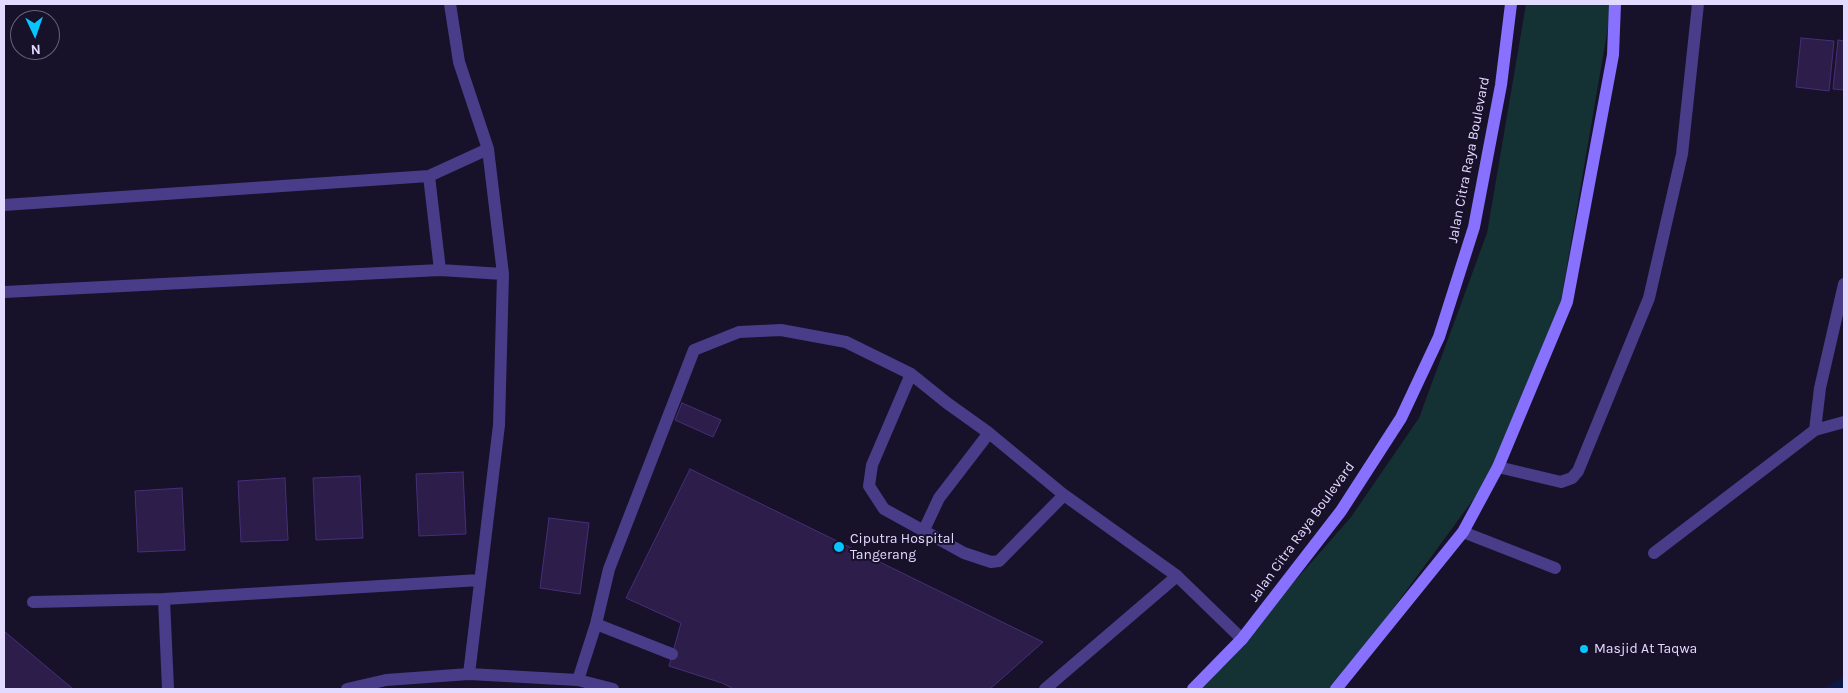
<!DOCTYPE html>
<html>
<head>
<meta charset="utf-8">
<style>
  body { margin:0 }
  #map { position:relative; width:1848px; height:693px; overflow:hidden; background:#18112a; font-family:Karla,sans-serif }
  canvas { display:block }
  .frame { position:absolute; inset:0; border:5px solid #e3daff; pointer-events:none }
  .north { position:absolute; left:10px; top:10px; width:50px; height:50px; box-sizing:border-box; background:#18112a; border:1px solid #69617f; border-radius:50%; rotate:177deg; font-size:14px; font-weight:700; line-height:20px; text-align:center; color:#e3daff }
  .north::after { content:''; display:block; margin:auto; width:18px; height:22px; background:#07c5fe; clip-path:polygon(50% 0,100% 100%,50% 72%,0 100%) }
</style>
</head>
<body>
<div id="map">
<canvas width="1848" height="693"></canvas>
<div class="frame"></div>
<div class="north">N</div>
</div>
<script>
const ctx = document.querySelector('canvas').getContext('2d');
ctx.lineJoin = 'round';
function paint(path, color) { ctx.fillStyle = color; ctx.fill(path, 'evenodd'); }
const toPath = rows => new Path2D(rows.map(r => 'M' + r).join(''));
function stroke(path, color, width, dash) { ctx.strokeStyle = color; ctx.lineWidth = width; ctx.lineCap = dash ? 'butt' : 'round'; ctx.setLineDash(dash || []); ctx.stroke(path); }
function label(font, color, halo, rows, align = 'center') {
  ctx.font = font + ' Karla,sans-serif'; ctx.lineWidth = 4; ctx.setLineDash([]); ctx.textBaseline = 'middle'; ctx.strokeStyle = halo; ctx.fillStyle = color; for (const [text, x, y, turn = 0] of rows) {
    ctx.save(); ctx.translate(x, y); ctx.rotate((+turn || 0) * Math.PI / 180); ctx.textAlign = isNaN(turn) ? turn : align; if (halo) ctx.strokeText(text, 0, 0); ctx.fillText(text, 0, 0); ctx.restore();
  }
}
paint(toPath([
  [1526,4,1612,4,1560,307,1498,466,1334,689,1191,689,1244,639,1351,517,1419,418,1487,233]
]), '#143134');
paint(toPath([
  [1844,677,1844,689,1823,689]
]), '#0b1948');
const building = toPath([
  [1801,38,1834,41,1829,91,1796,87,1801,38],
  [1838,40,1844,41,1844,90,1833,89,1838,40],
  [682,403,721,420,713,437,675,420,682,403],
  [690,469,1043,642,990,689,734,689,722,683,669,666,681,623,626,598,690,469],
  [463,472,466,534,419,536,416,474,463,472],
  [360,476,363,538,316,540,313,478,360,476],
  [285,478,288,540,241,542,238,481,285,478],
  [182,488,185,550,138,552,135,491,182,488],
  [549,518,589,523,580,594,540,588,549,518],
  [4,631,73,689,4,689,4,631]
]);
paint(building, '#2c1d4b');
stroke(building, '#462f77', 1);
stroke(toPath([
  [911,374,872,465,869,486,884,509,964,553,991,562,999,561,1064,495],
  [1498,467,1561,482,1572,478,1578,471,1649,298,1682,154,1698,4],
  [924,530,939,498,989,433],
  [1463,532,1555,568],
  [596,624,672,654],
  [578,680,596,624,609,569,694,350,739,332,781,330,846,342,911,374,947,403,989,433,1064,495,1177,576,1242,639],
  [1045,689,1177,576]
]), '#493c88', 12);
stroke(toPath([
  [450,4,459,62,488,149,503,274,499,425,469,674],
  [429,176,440,270],
  [4,205,429,176,488,149],
  [4,292,440,270,503,274],
  [1815,430,1820,388,1844,284],
  [1654,553,1815,430,1844,422],
  [164,599,168,689],
  [33,602,164,599,480,580],
  [347,689,386,680,469,674,578,680,613,689]
]), '#493c88', 12);
stroke(toPath([
  [1193,689,1242,639,1341,511,1401,418,1439,337,1474,227,1501,85,1511,4],
  [1336,689,1463,532,1498,467,1567,302,1613,55,1615,4]
]), '#8771fe', 12);
for (const [x, y, r, color] of [
  [839,547,6,"#07c5fe"],
  [1584,649,5,"#07c5fe"]
]) { const dot = new Path2D(); dot.arc(x, y, r, 0, 2 * Math.PI); ctx.fillStyle = color; ctx.fill(dot); stroke(dot, '#18112a', 2); }
label('14px', '#e3daff', '#18112a', [
  ["Jalan Citra Raya Boulevard",1469,160,-79],
  ["Jalan Citra Raya Boulevard",1302,532,-54]
]);
label('14px', '#e3daff', '#18112a', [
  ["Ciputra Hospital",850,539],
  ["Tangerang",850,555],
  ["Masjid At Taqwa",1594,649]
], 'left');
</script>
</body>
</html>
